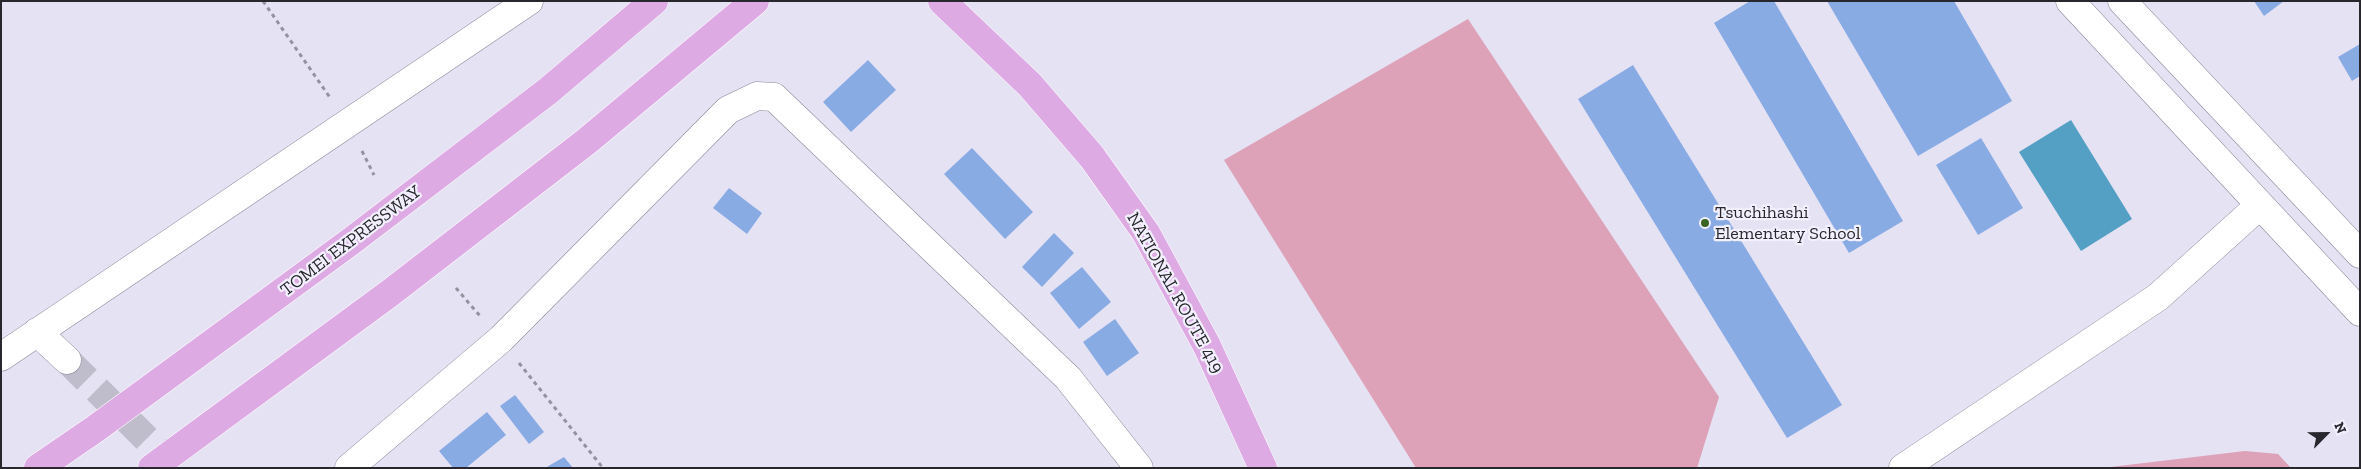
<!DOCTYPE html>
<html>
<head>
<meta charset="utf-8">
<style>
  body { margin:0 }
  #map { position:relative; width:2361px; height:469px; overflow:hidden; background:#e5e2f4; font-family:"Zilla Slab",serif }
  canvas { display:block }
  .frame { position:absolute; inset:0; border:2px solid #28272e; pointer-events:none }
  .north { position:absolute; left:2301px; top:409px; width:50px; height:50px; -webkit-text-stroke:4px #f2f0fe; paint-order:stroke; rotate:67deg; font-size:14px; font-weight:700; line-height:20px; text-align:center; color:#28272e }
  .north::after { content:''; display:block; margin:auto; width:18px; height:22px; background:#28272e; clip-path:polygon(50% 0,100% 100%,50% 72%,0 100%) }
</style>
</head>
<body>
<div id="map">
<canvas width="2361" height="469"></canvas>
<div class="frame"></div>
<div class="north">N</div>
</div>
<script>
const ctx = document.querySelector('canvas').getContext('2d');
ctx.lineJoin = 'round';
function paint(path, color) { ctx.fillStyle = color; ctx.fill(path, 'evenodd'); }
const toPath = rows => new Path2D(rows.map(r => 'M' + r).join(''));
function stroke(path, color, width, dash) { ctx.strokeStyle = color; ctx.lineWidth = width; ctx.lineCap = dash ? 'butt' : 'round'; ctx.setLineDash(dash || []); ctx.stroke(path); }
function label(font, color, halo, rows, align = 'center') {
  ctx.font = font + ' "Zilla Slab",serif'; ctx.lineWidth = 4.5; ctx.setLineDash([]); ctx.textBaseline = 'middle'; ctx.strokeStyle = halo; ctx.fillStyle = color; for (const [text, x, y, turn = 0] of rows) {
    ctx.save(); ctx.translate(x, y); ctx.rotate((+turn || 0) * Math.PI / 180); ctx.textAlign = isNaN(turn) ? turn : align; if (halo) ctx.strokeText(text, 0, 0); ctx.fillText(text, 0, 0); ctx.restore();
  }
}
paint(toPath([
  [1468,19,1719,397,1697,468,1416,468,1224,160],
  [2245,451,2278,454,2291,468,2102,468]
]), '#dda1b8');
paint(toPath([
  [2071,120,2132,219,2081,251,2019,152]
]), '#53a0c4');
paint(toPath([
  [1750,1,1774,1,1903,221,1849,253,1714,23],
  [1827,1,1954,1,2012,101,1918,156],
  [2254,1,2284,1,2264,16],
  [2360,44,2360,76,2352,81,2338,57],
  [868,60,896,90,851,132,823,102],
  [1633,65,1842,405,1787,438,1578,99],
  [1981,138,2023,208,1978,235,1936,165],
  [972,148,1033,212,1005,239,944,174],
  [729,188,762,213,747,234,713,208],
  [1054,233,1074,253,1042,287,1022,267],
  [1082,267,1111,302,1079,329,1050,293],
  [1115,319,1139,353,1107,376,1083,342],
  [515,395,544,432,529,444,500,406],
  [487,412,506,435,466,468,453,468,439,451],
  [564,457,573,468,545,468]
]), '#89abe4');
stroke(toPath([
  [67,360,176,468]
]), '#bfbdcc', 28, [28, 14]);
const minor = toPath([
  [2070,1,2360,312],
  [2122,1,2360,254],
  [37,332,67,360],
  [1,357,529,1],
  [349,468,501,339,728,110,757,96,774,97,1068,378,1139,468],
  [1903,468,2158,297,2260,205]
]);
const highway = toPath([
  [942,1,1030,85,1092,157,1146,233,1207,346,1263,468],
  [38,468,95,429,350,242,548,91,654,1],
  [152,468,390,293,587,141,755,1]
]);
stroke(minor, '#8a8898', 29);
stroke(highway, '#fff', 29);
stroke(toPath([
  [263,1,331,99],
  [362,151,374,175],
  [456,288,480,316],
  [519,363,603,468]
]), '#9592a0', 3, [4, 4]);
stroke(minor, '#fff', 28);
stroke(highway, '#ddaae3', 28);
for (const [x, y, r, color] of [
  [1705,223,5,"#3a6624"]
]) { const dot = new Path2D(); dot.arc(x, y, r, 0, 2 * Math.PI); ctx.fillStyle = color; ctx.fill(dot); stroke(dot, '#f2f0fe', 2); }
label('18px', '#28272e', '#f2f0fe', [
  ["Tsuchihashi",1715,213],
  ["Elementary School",1715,234]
], 'left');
label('18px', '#28272e', '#f2f0fe', [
  ["TOMEI EXPRESSWAY",351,241,-37],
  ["NATIONAL ROUTE 419",1175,293,61]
]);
</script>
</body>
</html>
